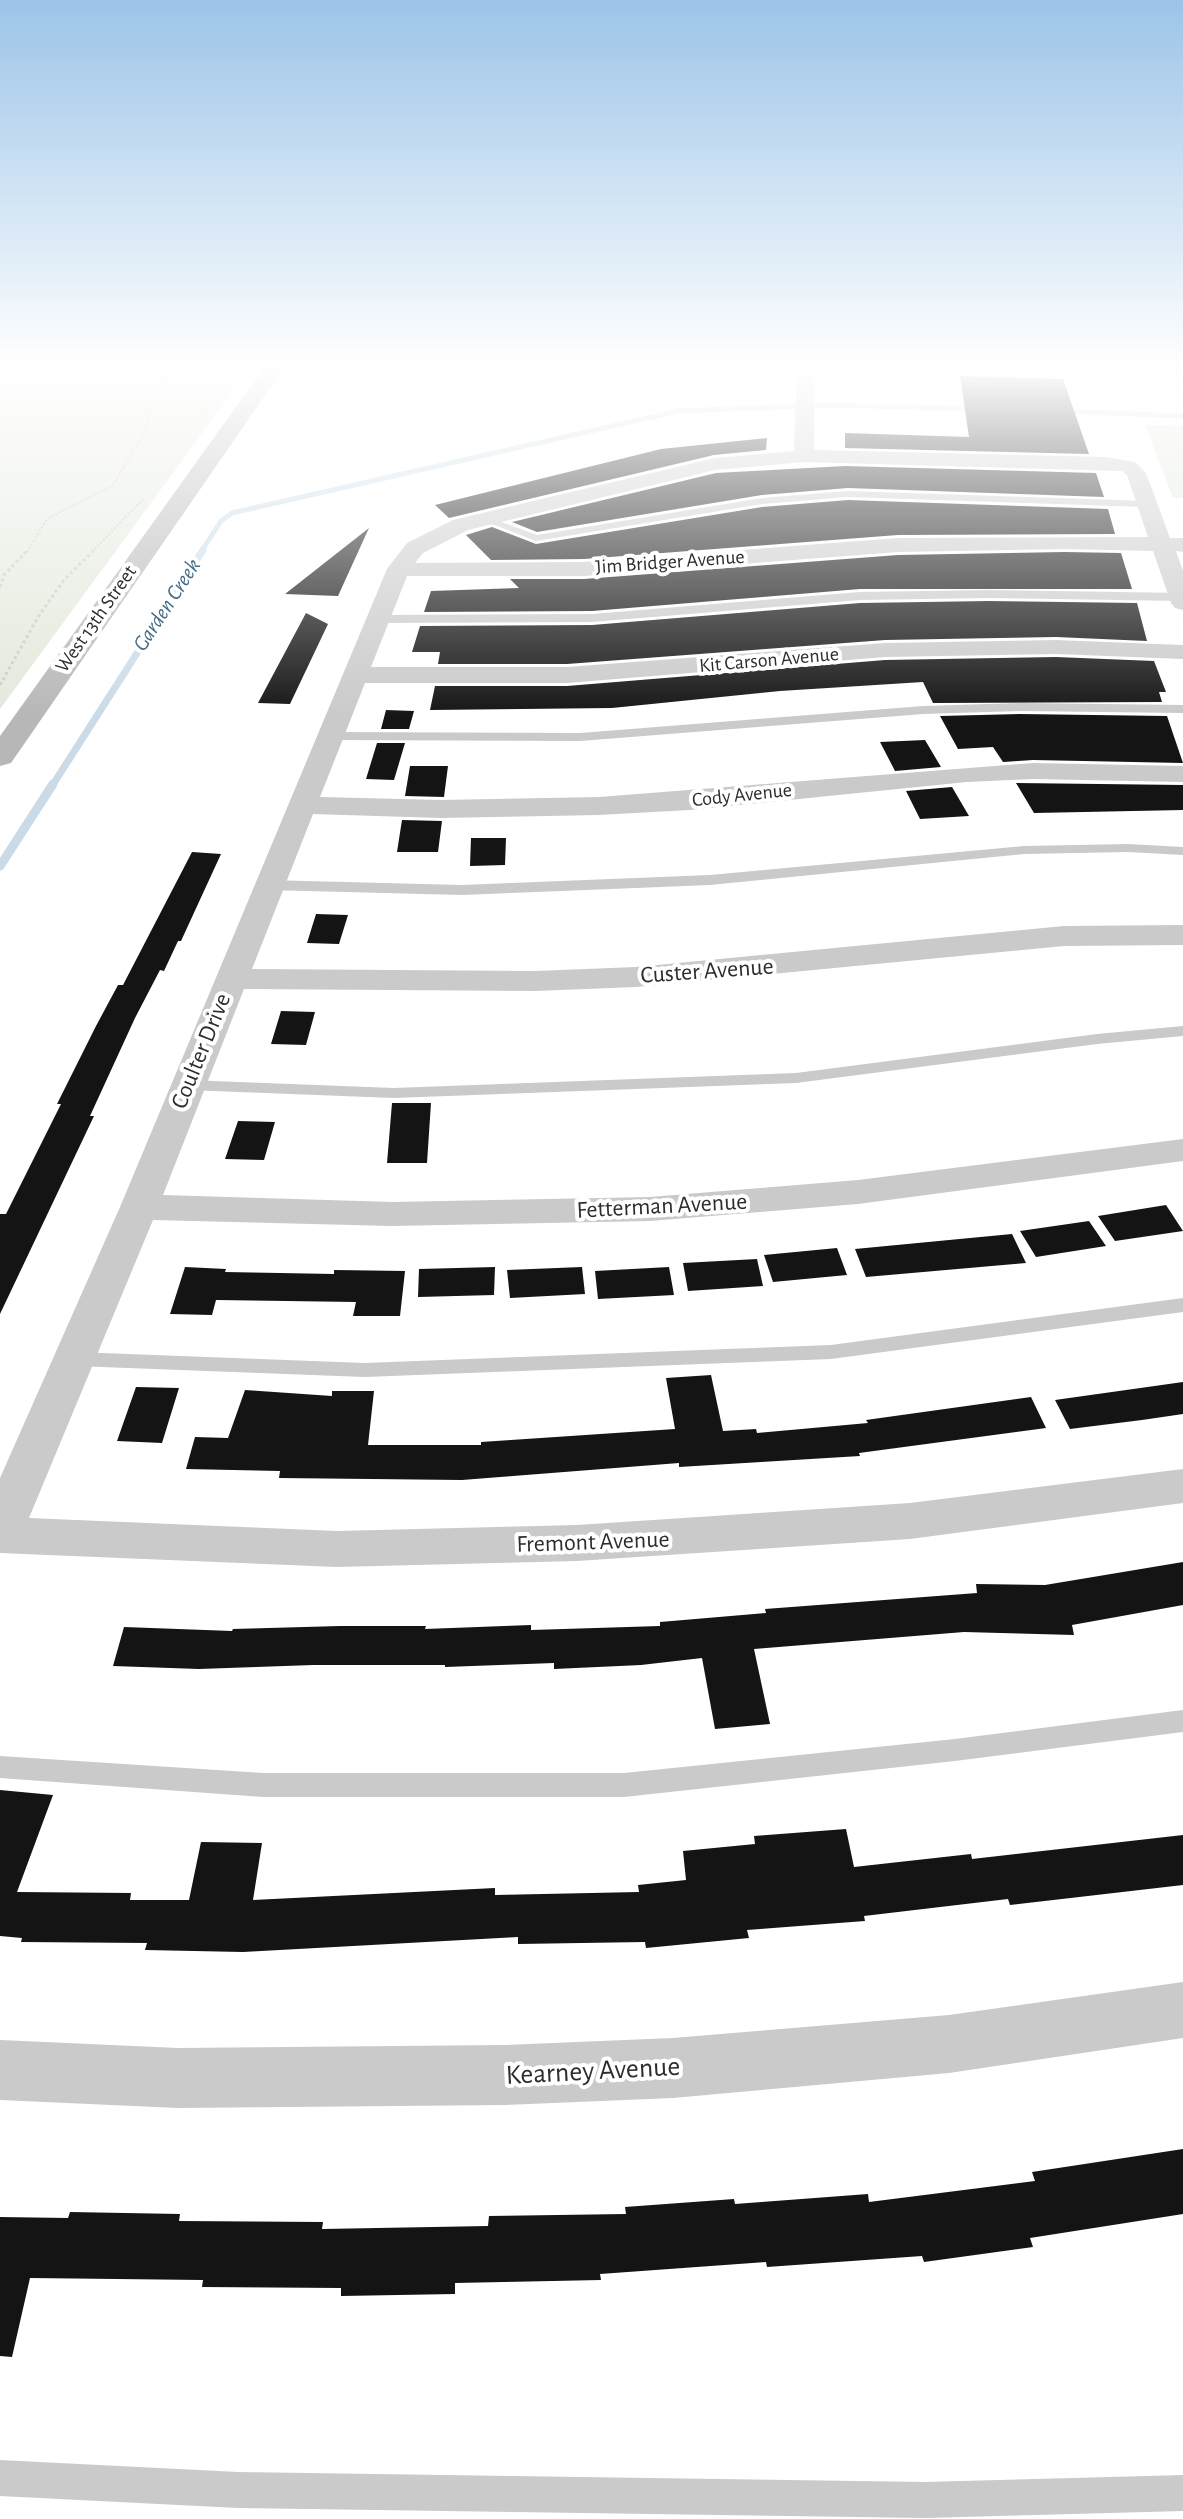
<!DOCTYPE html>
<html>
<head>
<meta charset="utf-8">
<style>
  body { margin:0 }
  canvas { display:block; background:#fff }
</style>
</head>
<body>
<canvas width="1183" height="2519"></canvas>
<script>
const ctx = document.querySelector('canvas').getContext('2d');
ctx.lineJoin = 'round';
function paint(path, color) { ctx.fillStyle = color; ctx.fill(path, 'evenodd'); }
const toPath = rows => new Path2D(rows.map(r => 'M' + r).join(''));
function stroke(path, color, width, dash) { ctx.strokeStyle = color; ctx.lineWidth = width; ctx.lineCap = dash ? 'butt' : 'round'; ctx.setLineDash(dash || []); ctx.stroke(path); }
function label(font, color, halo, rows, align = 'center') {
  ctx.font = font + ' "Alegreya Sans",sans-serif'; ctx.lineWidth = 8; ctx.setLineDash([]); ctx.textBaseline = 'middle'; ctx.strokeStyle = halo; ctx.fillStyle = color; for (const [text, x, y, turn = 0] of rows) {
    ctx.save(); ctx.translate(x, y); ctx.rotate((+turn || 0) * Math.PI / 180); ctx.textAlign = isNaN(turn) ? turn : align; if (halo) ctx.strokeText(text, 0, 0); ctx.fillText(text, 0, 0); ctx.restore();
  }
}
paint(toPath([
  [0,365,252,365,0,709],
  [1145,425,1183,426,1183,498,1173,498]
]), '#e3e9dc');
stroke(toPath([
  [1060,411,1183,416],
  [201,552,221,521,232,513,678,411,831,405,979,409]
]), '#cadbe7', 5);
stroke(toPath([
  [52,786,203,550]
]), '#cadbe7', 7);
stroke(toPath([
  [0,866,53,784]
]), '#cadbe7', 9);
paint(toPath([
  [960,376,1063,379,1089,454,845,448,845,433,969,437],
  [767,438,766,450,714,455,449,518,435,505,661,449],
  [845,466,1096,473,1104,497,848,488,762,495,537,532,512,522,716,473],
  [848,500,1108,509,1115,534,898,535,584,559,491,560,466,535,492,527,536,544,762,507],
  [369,528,338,596,285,594],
  [1065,552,1121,553,1132,589,860,589,592,611,424,612,431,591,519,588,510,579,584,579,898,555],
  [989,601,1137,603,1147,641,1056,637,885,640,567,664,438,664,440,652,412,652,420,626,592,625,860,603],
  [306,613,328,624,290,704,258,703],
  [1056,657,1154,661,1166,692,1159,692,1162,702,933,703,923,682,780,691,612,708,430,710,435,686,567,686,885,660],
  [386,710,414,711,409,729,381,729],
  [1020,714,1167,716,1183,763,1033,760,1003,762,993,747,958,749,940,716],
  [925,740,941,767,895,771,880,742],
  [377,743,405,743,394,780,366,779],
  [410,766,448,766,444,797,405,796],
  [1016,783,1183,785,1183,810,1034,813],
  [952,787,969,816,920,819,906,791],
  [402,820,442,821,438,852,397,852],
  [471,838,506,838,505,865,470,866],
  [192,852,221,854,181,941,178,941,164,971,160,970,135,1018,90,1116,94,1116,0,1314,0,1214,6,1214,61,1104,57,1104,96,1026,118,985,123,985],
  [316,914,348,915,339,944,307,943],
  [281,1011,315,1012,306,1045,271,1044],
  [392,1103,431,1103,427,1163,387,1163],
  [238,1121,275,1122,264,1160,225,1159],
  [1166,1205,1183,1231,1115,1241,1098,1216],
  [1089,1221,1106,1246,1036,1257,1020,1231],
  [1012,1234,1026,1263,866,1277,855,1249],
  [837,1248,847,1275,773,1282,764,1255],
  [757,1259,763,1286,688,1291,683,1263],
  [185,1267,226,1269,225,1272,334,1274,334,1270,405,1271,400,1316,353,1316,356,1302,216,1300,212,1315,170,1314],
  [495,1267,494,1295,418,1297,419,1269],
  [582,1267,585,1294,510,1298,507,1270],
  [669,1267,674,1295,598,1299,595,1271],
  [711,1375,723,1431,756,1429,757,1433,868,1423,866,1420,1031,1397,1046,1428,859,1453,860,1456,679,1467,679,1463,462,1480,279,1478,280,1471,186,1469,195,1437,228,1438,245,1390,332,1396,332,1391,374,1391,368,1445,481,1445,481,1442,675,1429,666,1378],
  [1183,1382,1183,1414,1142,1420,1070,1429,1055,1400],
  [136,1387,179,1388,162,1443,117,1441],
  [1183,1562,1183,1605,1072,1625,1074,1635,964,1632,754,1649,770,1724,715,1729,702,1658,641,1665,554,1669,554,1663,445,1667,445,1665,313,1665,199,1669,113,1666,124,1627,232,1631,233,1629,340,1626,426,1626,425,1629,531,1625,531,1630,660,1626,660,1622,766,1613,765,1609,977,1593,976,1584,1045,1585],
  [0,1790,53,1795,17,1892,131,1893,130,1900,189,1900,201,1842,262,1843,253,1900,495,1888,495,1895,639,1892,638,1885,686,1880,683,1851,755,1844,754,1836,846,1829,854,1867,971,1854,972,1859,1183,1835,1183,1885,1010,1905,1008,1899,864,1916,865,1921,747,1930,749,1938,646,1948,645,1942,518,1944,518,1937,243,1952,145,1950,147,1943,21,1942,22,1938,0,1936],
  [1183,2149,1183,2214,1030,2238,1033,2247,924,2262,922,2256,767,2267,766,2262,600,2274,601,2280,455,2283,455,2294,341,2296,341,2288,202,2287,203,2280,30,2278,12,2357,0,2356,0,2217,68,2218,70,2212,180,2214,179,2221,323,2222,322,2229,488,2226,489,2216,626,2214,625,2207,734,2199,735,2204,868,2194,869,2202,1035,2181,1032,2172]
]), '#141414');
stroke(toPath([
  [204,416,223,388],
  [27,552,47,519,113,485,142,437,157,396,170,376,183,365],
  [92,552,144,498]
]), '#cacaca', 2, [2, 2]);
stroke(toPath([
  [0,587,4,575,28,550],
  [0,685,38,617,63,581,94,550]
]), '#cacaca', 3, [3, 3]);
paint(toPath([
  [848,491,1147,501,1152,504,1147,507,848,497,762,504,536,541,479,519,488,517,537,535,762,498,848,491],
  [989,590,1183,593,1183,601,989,598,860,600,592,622,378,623,372,619,378,615,592,614,860,592,989,590],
  [1020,703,1183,705,1183,713,1020,711,923,714,580,741,329,740,322,736,329,732,580,733,923,706,1020,703],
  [1128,844,1183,847,1183,855,1128,852,1024,854,710,885,462,895,267,890,259,885,267,880,462,885,710,875,1024,846,1128,844],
  [1183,1026,1183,1036,1097,1044,796,1083,394,1098,187,1090,178,1085,187,1080,394,1088,796,1073,1097,1034,1183,1026],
  [1183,1298,1183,1312,831,1359,365,1377,75,1366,67,1364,64,1359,67,1354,75,1352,365,1363,831,1345,1183,1298],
  [1183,1710,1183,1732,955,1761,624,1797,263,1797,0,1778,0,1756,263,1773,624,1773,955,1739,1183,1710],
  [0,2460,238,2472,925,2482,1183,2475,1183,2511,925,2518,238,2508,0,2496,0,2460]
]), '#cacaca');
paint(toPath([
  [797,365,815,365,814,450,1105,457,1135,462,1146,473,1170,538,1183,538,1183,552,1176,551,1183,571,1183,610,1175,608,1171,603,1153,551,1065,549,898,552,584,576,407,576,371,667,567,667,885,643,1056,640,1183,645,1183,659,1056,654,885,657,567,683,365,683,320,797,441,800,599,797,1033,763,1183,766,1183,782,1033,779,967,782,690,810,599,815,441,818,313,814,252,969,535,971,636,967,1064,926,1183,925,1183,945,1064,946,636,987,535,991,244,989,163,1195,392,1202,650,1197,858,1180,1183,1139,1183,1161,858,1204,650,1221,392,1226,153,1220,29,1518,337,1531,577,1525,910,1503,1183,1469,1183,1503,910,1539,577,1561,337,1567,0,1553,0,1478,120,1207,387,569,407,543,453,520,715,458,794,451,797,365],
  [804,462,1122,471,1127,475,1148,537,898,538,584,562,415,563,423,553,468,530,715,470,804,462],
  [933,365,1183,367,1183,377,942,370,933,365],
  [1183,1982,1183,2038,949,2073,673,2098,505,2105,178,2108,0,2100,0,2040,178,2048,505,2045,673,2038,949,2015,1183,1982]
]), '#cacaca');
paint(toPath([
  [266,365,286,365,11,763,0,766,0,736,266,365]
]), '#b7b7b7');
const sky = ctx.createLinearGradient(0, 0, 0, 718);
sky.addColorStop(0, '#9cc4e8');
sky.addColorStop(0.51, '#fff');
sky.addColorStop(1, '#ffffff00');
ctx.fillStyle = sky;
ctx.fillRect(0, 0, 1183, 718);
label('20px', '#2d2d2d', '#fff', [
  ["Jim Bridger Avenue",670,562,-4],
  ["West 13th Street",96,619,-55],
  ["Kit Carson Avenue",769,660,-5],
  ["Cody Avenue",742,795,-6]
]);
label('italic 22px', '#456c86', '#fff', [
  ["Garden Creek",167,605,-57]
]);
label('24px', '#2d2d2d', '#fff', [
  ["Custer Avenue",707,971,-4],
  ["Coulter Drive",201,1051,-68],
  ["Fetterman Avenue",662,1206,-3],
  ["Fremont Avenue",593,1542,-2]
]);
label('28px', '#2d2d2d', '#fff', [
  ["Kearney Avenue",593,2071,-3]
]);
</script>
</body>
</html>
